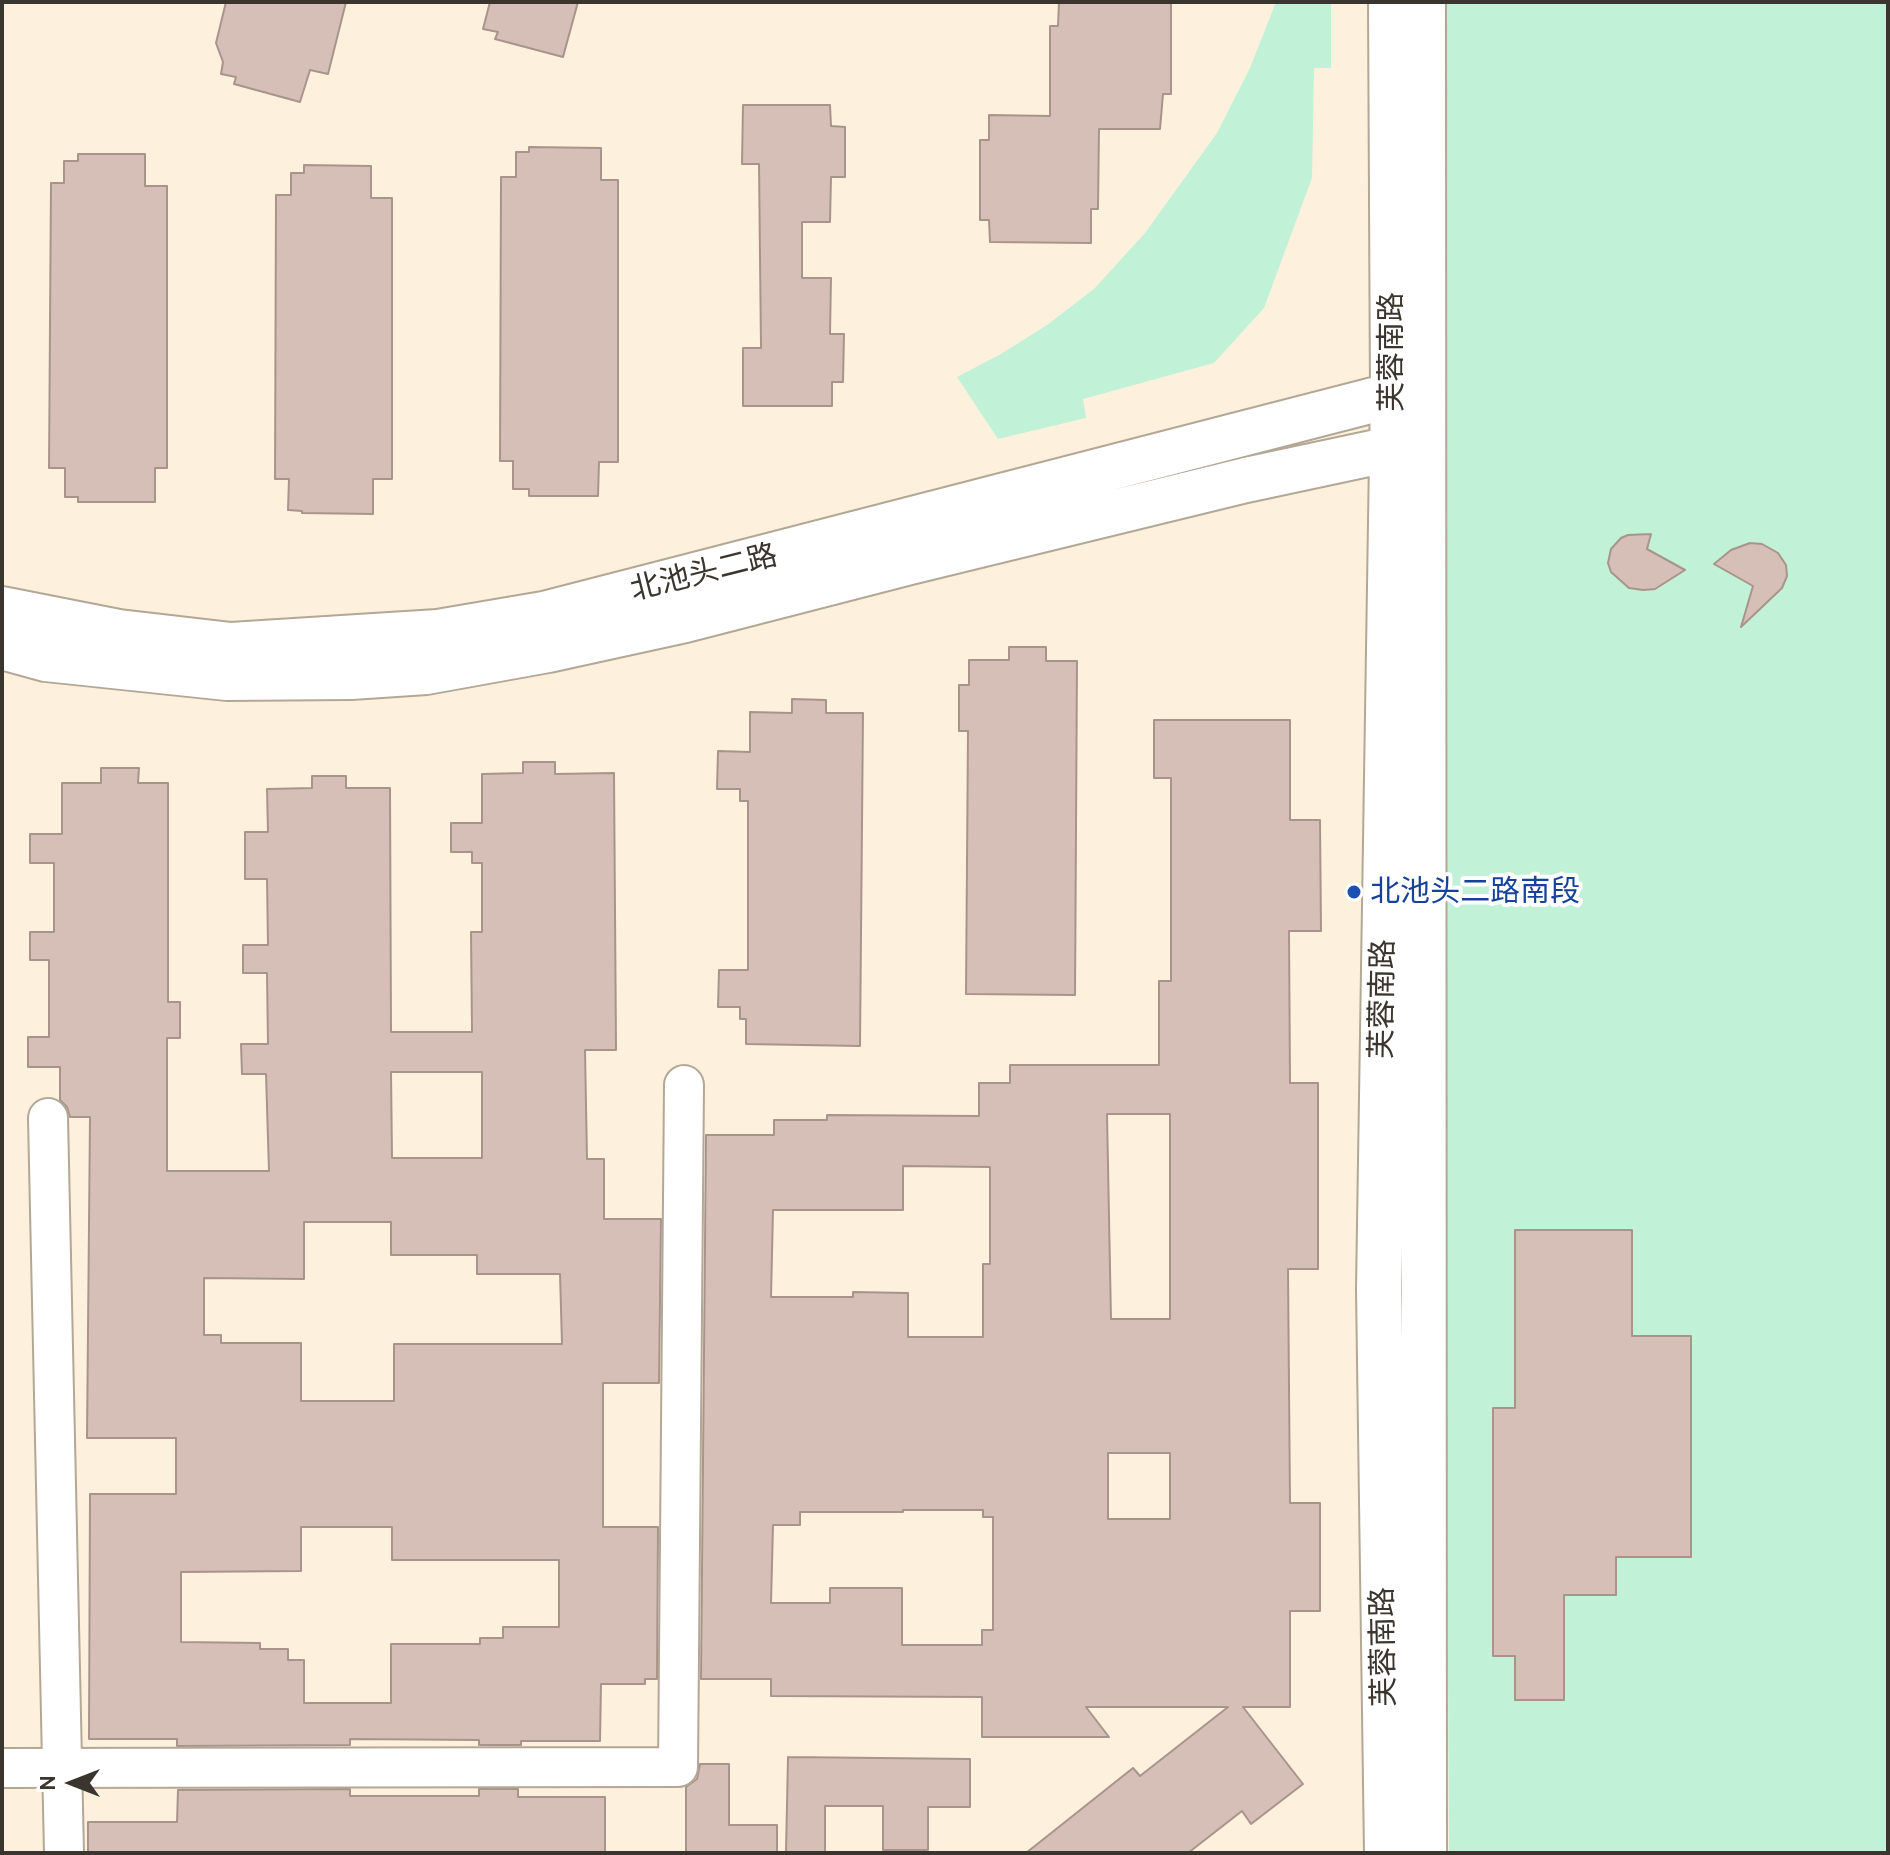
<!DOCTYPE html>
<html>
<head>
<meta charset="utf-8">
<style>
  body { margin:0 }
  #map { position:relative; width:1890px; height:1855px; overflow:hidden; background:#fdf1de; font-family:Cabin,sans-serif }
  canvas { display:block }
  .frame { position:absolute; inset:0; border:4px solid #3a352e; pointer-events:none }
  .north { position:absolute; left:32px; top:1743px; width:80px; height:80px; -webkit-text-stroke:6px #fff; paint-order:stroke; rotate:270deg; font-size:22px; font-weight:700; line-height:32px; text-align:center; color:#3a352e }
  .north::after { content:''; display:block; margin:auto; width:28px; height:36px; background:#3a352e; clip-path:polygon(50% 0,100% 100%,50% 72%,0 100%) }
</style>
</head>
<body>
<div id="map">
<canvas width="1890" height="1855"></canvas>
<div class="frame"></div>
<div class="north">N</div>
</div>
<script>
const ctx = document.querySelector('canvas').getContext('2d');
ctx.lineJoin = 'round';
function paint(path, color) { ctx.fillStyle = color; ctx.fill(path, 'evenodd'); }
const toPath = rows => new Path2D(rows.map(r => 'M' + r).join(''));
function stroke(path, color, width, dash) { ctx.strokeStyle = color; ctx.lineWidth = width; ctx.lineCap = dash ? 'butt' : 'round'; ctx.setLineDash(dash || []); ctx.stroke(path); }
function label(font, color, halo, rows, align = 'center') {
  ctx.font = font + ' Cabin,"Noto Sans SC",sans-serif'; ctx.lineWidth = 8; ctx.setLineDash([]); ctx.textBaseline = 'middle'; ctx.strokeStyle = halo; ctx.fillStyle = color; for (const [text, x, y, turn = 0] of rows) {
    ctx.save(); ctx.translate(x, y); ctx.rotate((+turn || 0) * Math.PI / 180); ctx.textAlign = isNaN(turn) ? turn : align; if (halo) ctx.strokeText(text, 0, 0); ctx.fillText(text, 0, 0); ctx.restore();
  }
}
paint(toPath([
  [1276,2,1331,2,1331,68,1314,68,1312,178,1264,308,1214,363,1083,399,1086,418,998,439,957,377,1001,354,1047,325,1094,289,1145,233,1217,133,1250,68],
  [1439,2,1888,2,1888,1853,1449,1853]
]), '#c1f1d6');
const building = toPath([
  [226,2,346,2,328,74,310,70,300,102,234,84,236,77,221,74,223,62,216,43,226,2],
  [490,2,578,2,563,57,495,39,498,32,483,29,490,2],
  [1059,2,1171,2,1171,94,1163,94,1160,129,1099,129,1098,209,1091,209,1091,243,990,242,989,220,980,220,980,140,989,140,989,115,1050,116,1050,26,1058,26,1059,2],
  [743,105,830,105,831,126,845,127,845,177,831,177,830,222,802,222,802,278,831,278,830,334,844,334,843,382,832,382,832,406,743,406,743,348,761,348,759,164,742,164,743,105],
  [529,147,601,148,601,180,618,180,618,462,599,462,598,496,529,496,529,489,513,489,513,461,500,461,501,177,516,177,516,152,529,152,529,147],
  [78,154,145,154,145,186,167,186,167,468,155,468,155,502,78,502,78,497,65,497,65,468,49,468,51,183,64,183,64,161,78,161,78,154],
  [304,165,371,166,371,198,392,198,392,479,373,479,373,514,302,513,302,511,288,510,289,479,275,479,276,195,291,195,291,173,304,173,304,165],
  [1651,534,1647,549,1685,570,1655,589,1643,590,1629,588,1611,572,1608,563,1611,549,1621,538,1628,535,1651,534],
  [1750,543,1762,544,1778,553,1786,565,1787,576,1782,588,1741,627,1753,586,1714,564,1731,550,1750,543],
  [1009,647,1046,647,1046,661,1077,661,1075,995,966,994,968,731,959,731,959,685,969,685,969,660,1009,660,1009,647],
  [792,699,826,700,826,713,863,713,860,1046,746,1044,746,1019,740,1019,740,1007,718,1007,719,970,748,970,748,801,740,801,740,789,717,789,718,751,750,752,750,712,792,713,792,699],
  [1154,720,1290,720,1290,820,1320,820,1321,931,1289,931,1290,1083,1318,1083,1318,1269,1288,1269,1290,1503,1320,1503,1320,1611,1290,1611,1290,1707,1243,1707,1303,1784,1251,1824,1242,1811,1188,1853,1026,1853,1133,1768,1140,1776,1228,1707,1086,1707,1109,1737,982,1737,982,1697,771,1696,771,1679,701,1679,706,1135,774,1135,774,1120,827,1120,827,1115,979,1116,979,1083,1010,1083,1010,1065,1159,1065,1159,981,1171,981,1171,778,1154,778,1154,720],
  [1107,1114,1170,1114,1170,1319,1111,1319,1107,1114],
  [903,1166,990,1167,990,1264,983,1264,983,1337,908,1337,908,1293,853,1292,853,1297,771,1297,773,1210,903,1210,903,1166],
  [1108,1453,1170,1453,1170,1519,1108,1519,1108,1453],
  [903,1510,983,1510,983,1517,993,1517,993,1630,982,1630,982,1645,902,1645,902,1588,830,1588,830,1603,771,1603,773,1525,800,1525,800,1512,903,1512,903,1510],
  [523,762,555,762,555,774,614,773,616,1050,585,1050,587,1159,604,1159,604,1219,661,1219,659,1383,603,1383,603,1527,658,1527,657,1679,645,1679,645,1684,601,1684,600,1741,521,1741,521,1745,479,1745,479,1740,350,1739,350,1745,177,1746,177,1739,89,1739,90,1494,176,1494,176,1438,87,1438,90,1117,70,1117,67,1107,60,1100,60,1067,28,1067,28,1037,49,1037,49,960,30,960,30,932,54,932,54,863,30,863,30,834,62,834,62,783,101,783,101,768,139,768,138,783,168,783,168,1002,180,1002,180,1038,167,1038,167,1171,269,1171,266,1074,242,1074,241,1044,268,1044,267,973,243,973,243,945,268,945,267,879,245,879,245,832,268,832,267,789,312,788,312,776,346,776,346,788,390,788,391,1032,472,1032,471,932,482,932,482,863,472,863,472,852,451,852,451,823,482,823,482,774,523,773,523,762],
  [391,1072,482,1072,482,1158,392,1158,391,1072],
  [304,1222,391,1222,391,1255,477,1255,477,1274,560,1274,562,1344,394,1344,394,1401,301,1401,301,1343,221,1343,221,1335,204,1335,204,1278,304,1279,304,1222],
  [301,1527,392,1527,392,1560,559,1560,559,1627,503,1627,503,1638,480,1638,480,1644,391,1644,391,1703,304,1703,304,1660,288,1660,288,1649,260,1649,260,1643,181,1642,181,1572,301,1571,301,1527],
  [1515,1230,1632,1230,1632,1336,1691,1336,1691,1557,1616,1557,1616,1595,1564,1595,1564,1700,1515,1700,1515,1656,1493,1656,1493,1408,1515,1408,1515,1230],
  [788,1757,970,1759,970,1807,928,1807,928,1850,883,1850,883,1806,825,1806,825,1852,786,1852,788,1757],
  [700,1764,729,1764,729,1825,777,1825,777,1853,686,1853,686,1787,697,1779,700,1764],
  [350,1789,350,1796,479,1796,479,1789,518,1789,518,1797,605,1797,605,1853,88,1853,88,1822,177,1822,178,1790,350,1789]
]);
paint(building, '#d5bfb7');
stroke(building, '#a9948b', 2);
const minor = toPath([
  [48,1118,64,1853],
  [2,1768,678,1767,684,1085]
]);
const secondary = toPath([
  [1423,2,1424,1853],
  [2,609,119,632,231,645,438,632,544,614,1393,395],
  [2,647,46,659,227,678,351,677,426,672,548,650,685,620,910,562,1246,480,1391,449],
  [1387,1853,1379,1289,1393,395,1391,2]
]);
stroke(minor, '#b3a796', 42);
stroke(secondary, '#b3a796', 48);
stroke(minor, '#fff', 38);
stroke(secondary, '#fff', 44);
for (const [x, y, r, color] of [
  [1354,892,8,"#1a4fb4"]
]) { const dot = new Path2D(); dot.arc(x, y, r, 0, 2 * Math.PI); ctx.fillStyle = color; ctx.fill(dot); stroke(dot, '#fff', 3); }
label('30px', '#3a352e', '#fff', [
  ["芙蓉南路",1392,352,-90],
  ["北池头二路",704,573,-14],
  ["芙蓉南路",1383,999,-89],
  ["芙蓉南路",1384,1647,-91]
]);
label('30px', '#164399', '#fff', [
  ["北池头二路南段",1370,892]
], 'left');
</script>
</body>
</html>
